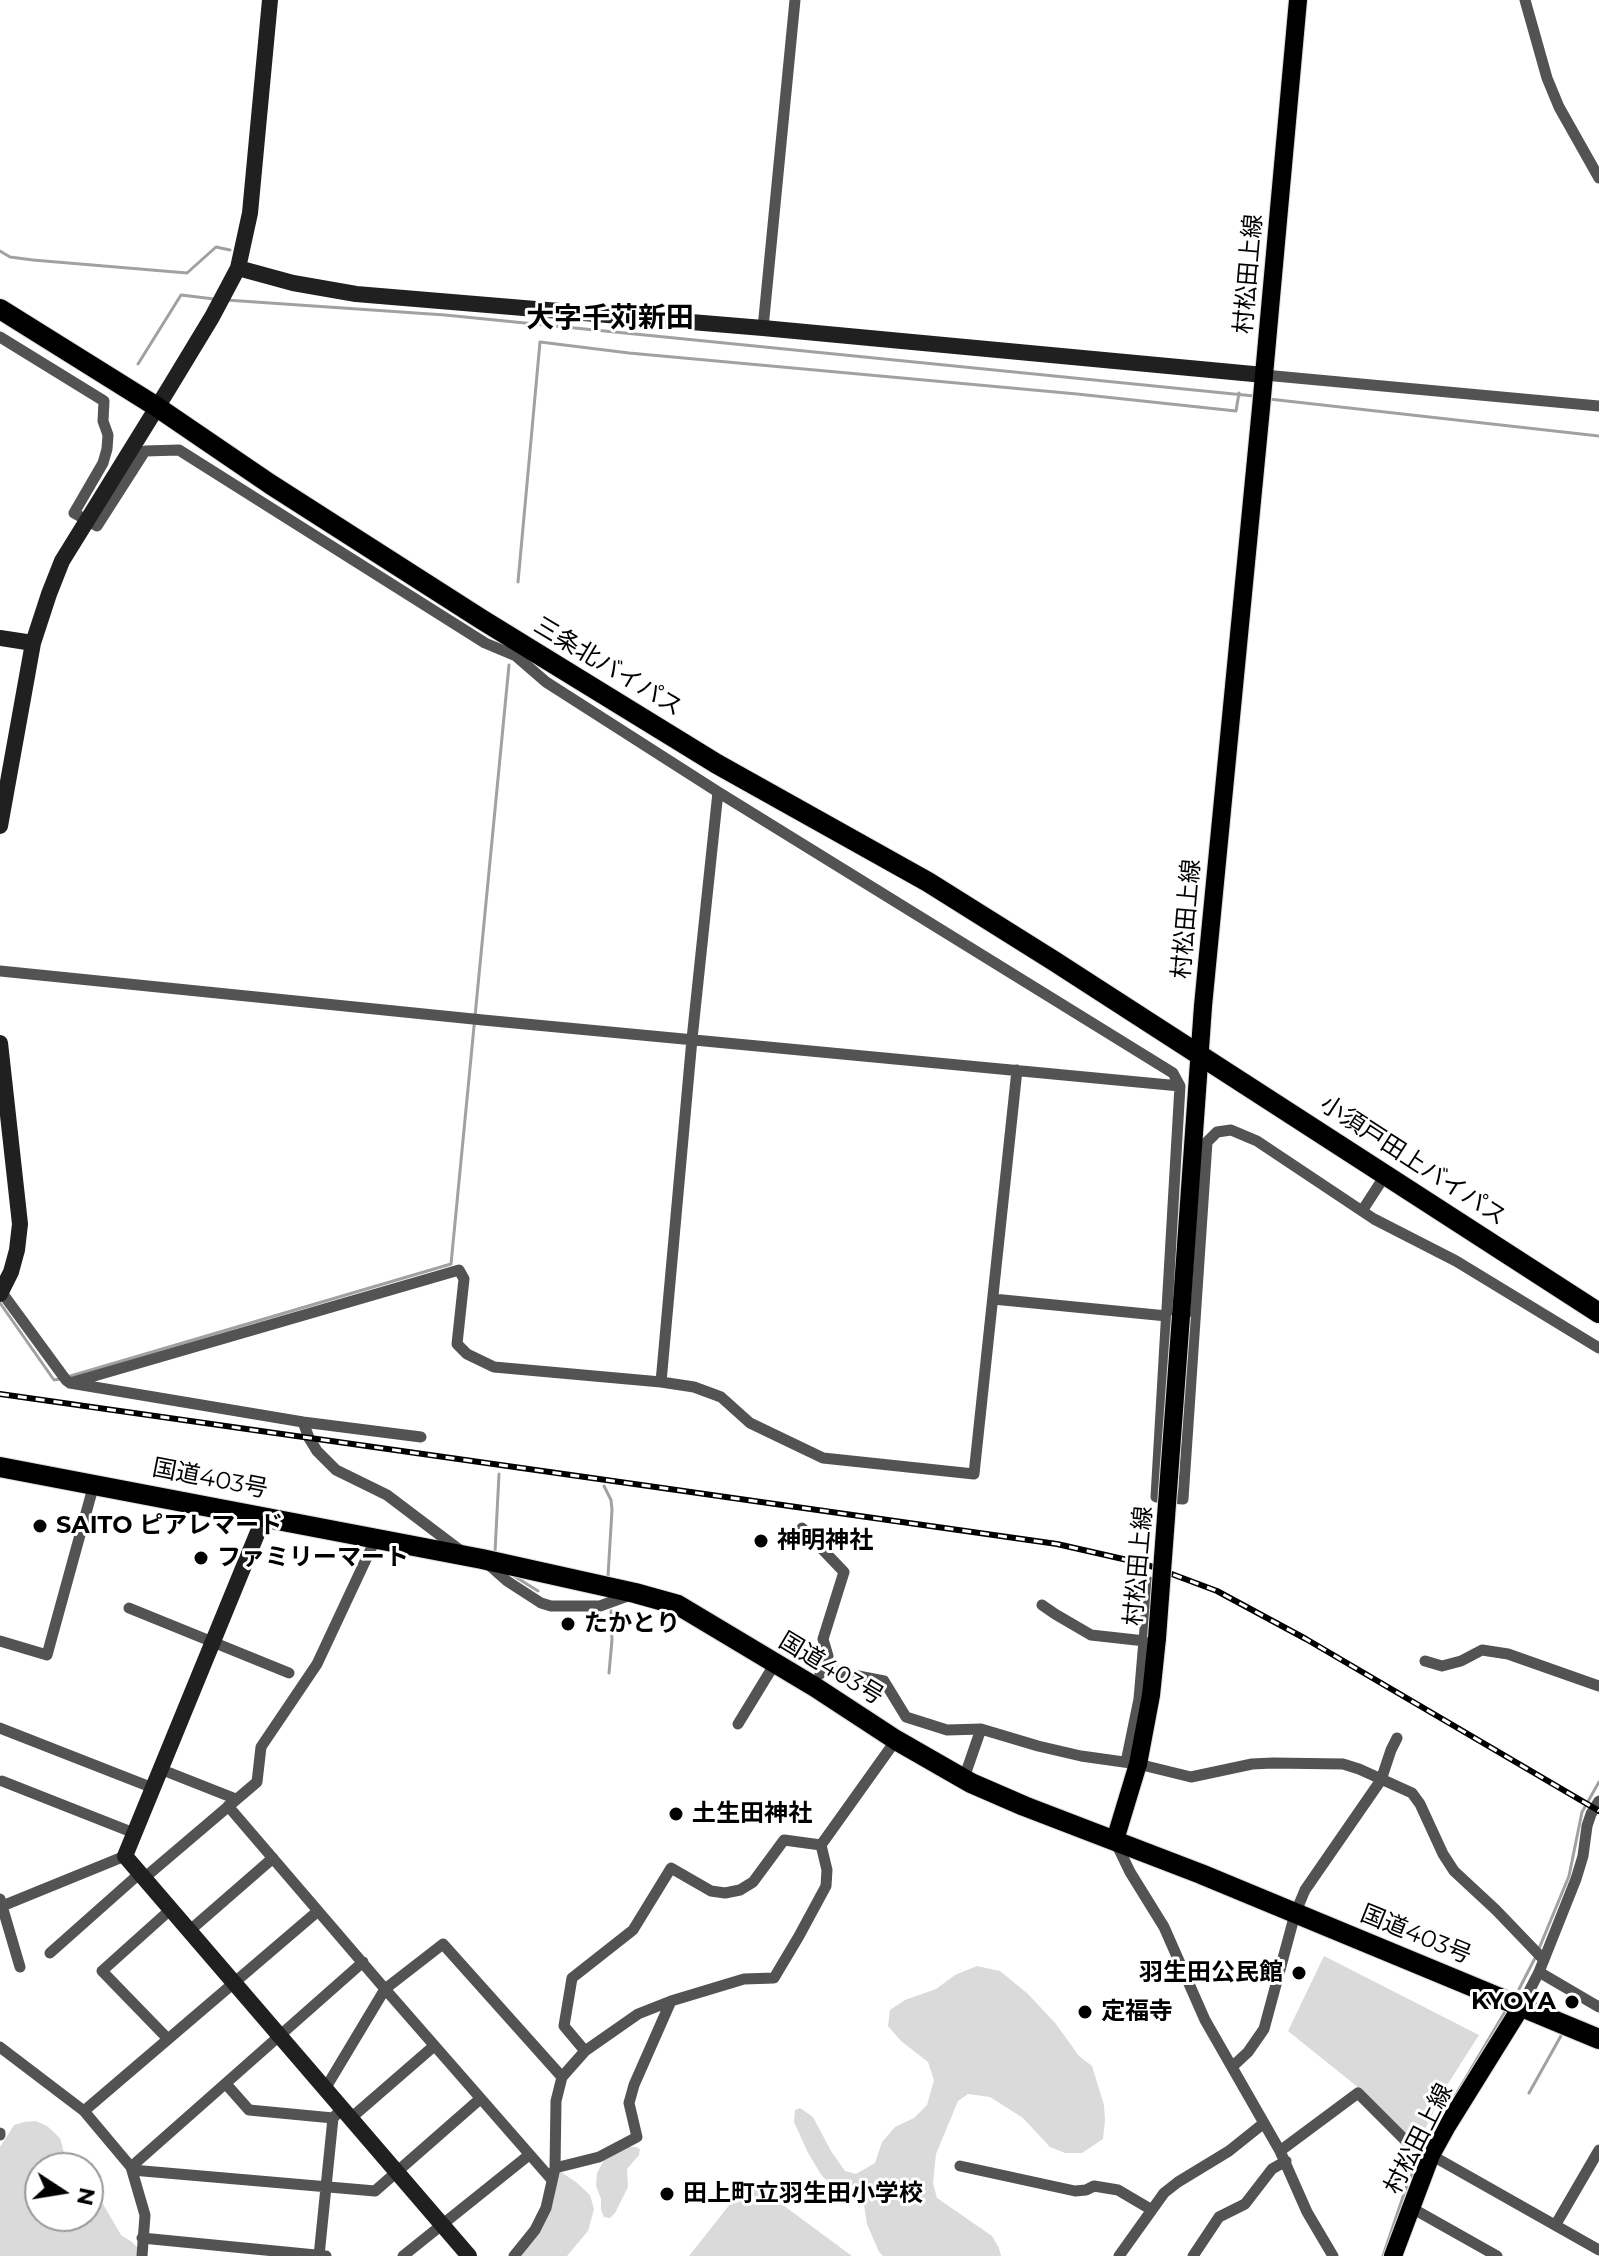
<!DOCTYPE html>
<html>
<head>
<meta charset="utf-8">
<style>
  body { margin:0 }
  #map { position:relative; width:1599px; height:2256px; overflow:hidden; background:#fff; font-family:Montserrat,sans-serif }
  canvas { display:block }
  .north { position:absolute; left:24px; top:2152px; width:80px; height:80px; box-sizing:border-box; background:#fff; border:2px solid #999; border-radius:50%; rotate:102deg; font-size:22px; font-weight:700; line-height:32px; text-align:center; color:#000 }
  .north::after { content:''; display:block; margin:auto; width:28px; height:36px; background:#000; clip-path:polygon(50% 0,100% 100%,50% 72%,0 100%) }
</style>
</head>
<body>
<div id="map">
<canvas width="1599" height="2256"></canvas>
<div class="north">N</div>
</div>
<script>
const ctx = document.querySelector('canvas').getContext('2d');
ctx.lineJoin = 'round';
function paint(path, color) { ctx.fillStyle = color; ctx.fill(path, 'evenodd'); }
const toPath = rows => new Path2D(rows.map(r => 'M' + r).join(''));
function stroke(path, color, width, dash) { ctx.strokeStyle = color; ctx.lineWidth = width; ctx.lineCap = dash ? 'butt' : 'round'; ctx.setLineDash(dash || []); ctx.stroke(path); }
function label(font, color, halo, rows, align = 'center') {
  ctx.font = font + ' Montserrat,"Noto Sans JP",sans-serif'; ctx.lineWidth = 6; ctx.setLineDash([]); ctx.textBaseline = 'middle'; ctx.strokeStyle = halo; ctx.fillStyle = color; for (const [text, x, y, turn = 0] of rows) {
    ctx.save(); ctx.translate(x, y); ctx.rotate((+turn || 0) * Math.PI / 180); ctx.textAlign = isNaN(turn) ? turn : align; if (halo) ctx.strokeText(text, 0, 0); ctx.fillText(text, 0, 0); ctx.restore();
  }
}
paint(toPath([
  [1324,1956,1479,2035,1444,2090,1417,2146,1359,2088,1288,2031],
  [977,1966,1000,1971,1028,1994,1056,2024,1079,2056,1092,2066,1104,2105,1105,2121,1103,2139,1082,2153,1065,2153,1050,2147,1023,2118,990,2097,968,2094,958,2101,936,2154,933,2183,937,2198,992,2236,999,2248,1001,2256,883,2256,879,2252,867,2224,864,2205,852,2195,838,2190,822,2176,808,2153,794,2122,795,2110,800,2108,813,2117,831,2151,845,2171,856,2174,875,2163,882,2142,895,2127,914,2118,927,2105,934,2080,928,2062,901,2041,888,2026,890,2010,905,2000,936,1989,955,1975],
  [36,2121,47,2126,60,2138,66,2160,76,2168,40,2168,40,2216,88,2216,88,2178,121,2235,132,2242,137,2247,139,2256,0,2256,0,2147,14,2125,24,2122],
  [627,2147,636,2147,640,2149,639,2155,627,2169,628,2187,615,2213,610,2218,604,2217,601,2210,601,2199,596,2186,597,2173,604,2160],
  [555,2168,576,2182,590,2195,594,2209,588,2231,567,2256,514,2256,535,2230],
  [749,2180,852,2256,689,2256]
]), '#dadada');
stroke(toPath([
  [0,251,10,257,33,260,187,273,216,247,230,250],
  [226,300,445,315,1254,396],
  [138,364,181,295,214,299],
  [1269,399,1599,436],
  [518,582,540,342,629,353,1077,394,1236,411,1239,393],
  [0,1303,54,1380,60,1379],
  [67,1377,451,1264,509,665],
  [604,1486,611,1500,612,1510,608,1576],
  [495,1552,499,1474],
  [514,1576,538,1591],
  [609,1673,612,1640,611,1611],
  [1538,1951,1569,1876,1582,1812,1599,1782],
  [1515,1997,1535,1958],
  [1529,2093,1562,2034],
  [1451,2103,1506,2010],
  [1383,2256,1408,2182,1420,2159]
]), '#a1a1a1', 3);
const primary = toPath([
  [1181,1316,1203,1006,1261,408,1298,0],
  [1115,1840,1138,1764,1151,1695,1157,1638],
  [1393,2256,1431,2155,1447,2126,1521,2007]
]);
const highway = toPath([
  [0,309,157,407,270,484,481,619,717,764,928,882,1054,961,1599,1313],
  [0,1467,482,1559,635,1593,678,1605,815,1687,896,1740,971,1783,1024,1806,1201,1874,1599,2039]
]);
stroke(primary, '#dbdbdb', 20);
stroke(highway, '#dbdbdb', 22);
stroke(toPath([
  [1525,0,1547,78,1559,107,1599,178],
  [763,328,795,0],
  [0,337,104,401,103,421,108,435,107,449,103,463,74,513,97,526,145,451,179,450,485,643,516,656,546,682,718,792,1173,1073,1180,1086,1156,1497,1183,1499,1207,1142,1217,1132,1231,1130,1257,1141,1374,1219,1456,1261,1599,1348],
  [1264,375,1599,406],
  [0,971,483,1020,1180,1086],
  [1362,1211,1386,1174],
  [0,1290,66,1380,70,1383,303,1422,309,1438,317,1451,336,1470,387,1495,461,1551],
  [993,1299,1167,1316],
  [661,1382,692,1039,718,792],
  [70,1383,459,1270,464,1279,457,1344,467,1354,494,1367,661,1382,694,1387,721,1397,750,1423,823,1458,974,1474,1017,1070],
  [303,1422,421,1437],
  [802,1528,844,1572,823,1639,828,1656,820,1674],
  [489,1565,507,1581,541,1603,551,1606,600,1606,633,1594],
  [1042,1605,1055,1614,1091,1635,1145,1641],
  [129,1608,289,1673],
  [0,1641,47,1655,94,1484],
  [1425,1661,1442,1666,1461,1661,1482,1650,1508,1654,1599,1686],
  [822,1669,884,1681,906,1717,947,1730,981,1729,1038,1746,1081,1756,1138,1764,1191,1777,1252,1764,1273,1763,1343,1764,1359,1769,1412,1793,1420,1804,1443,1854,1454,1871,1496,1910,1544,1960],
  [738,1724,774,1665],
  [0,1728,153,1788],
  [1126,1762,1139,1699,1149,1582],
  [160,1769,236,1799],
  [964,1778,981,1729],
  [2,1781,134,1833],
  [228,1806,385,1989,552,2180],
  [1116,1843,1130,1872,1164,1927,1205,2020,1280,2151,1307,2212,1333,2256],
  [143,1879,257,1782,261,1747,317,1664,376,1538],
  [0,1899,20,1967],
  [0,1907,125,1856],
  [188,1932,273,1858],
  [50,1953,139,1874],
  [1539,1972,1599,2007],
  [1521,2007,1539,1972,1576,1879,1583,1856,1587,1826,1591,1814,1599,1801],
  [168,2039,102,1971,170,1910],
  [0,2047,84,2111,131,2167,145,2215,142,2256],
  [585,2051,564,2026,572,1978,633,1930,671,1868,711,1891,725,1893,740,1890,753,1882,784,1840,821,1845],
  [1232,2067,1248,2052,1264,2029,1295,1914,1305,1890,1381,1780,1391,1750,1397,1738],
  [226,2084,249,2110,333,2118],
  [325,2089,385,1989,443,1944,562,2077],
  [84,2111,318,1911],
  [351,2118,434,2046],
  [0,2133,0,2135],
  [1280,2151,1358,2093,1416,2151,1431,2155,1599,2250],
  [960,2166,1075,2191,1086,2190,1094,2186,1118,2190,1152,2210],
  [131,2167,363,1962],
  [555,2168,599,2157,637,2137,629,2103,634,2085,671,2001],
  [132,2170,375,2191,480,2099],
  [1410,2207,1497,2256],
  [1556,2224,1599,2150],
  [142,2238,326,2256],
  [319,2256,333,2118,342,2109],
  [403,2256,529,2155],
  [514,2256,535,2230,546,2208,555,2168,556,2101,562,2077,585,2051,638,2014,671,2001,744,1979,774,1978,799,1936,826,1886,827,1870,821,1845,896,1740],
  [1119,2256,1164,2193,1178,2182,1229,2151,1264,2123],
  [1193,2256,1219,2217,1245,2204,1272,2169,1286,2161]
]), '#535353', 11);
stroke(toPath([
  [238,268,293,283,356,294,763,328,1264,375],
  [0,638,33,643],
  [0,826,33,643,49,594,62,561,169,388,212,317,238,268,250,213,270,0],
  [0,1043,20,1224,17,1250,11,1272,0,1294],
  [264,1517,125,1856,469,2256]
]), '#202020', 16);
stroke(primary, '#000', 18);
stroke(highway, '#000', 20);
const rail = toPath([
  [0,1394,1057,1544,1145,1564,1217,1591,1306,1639,1599,1811]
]);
stroke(rail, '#000', 6);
stroke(rail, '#fff', 3, [9]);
const primaryBridge = toPath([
  [1157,1638,1181,1316]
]);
stroke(primaryBridge, '#dbdbdb', 20, []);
stroke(primaryBridge, '#000', 18);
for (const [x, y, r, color] of [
  [40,1526,8,"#000"],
  [761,1541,8,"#000"],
  [201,1558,8,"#000"],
  [568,1624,8,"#000"],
  [676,1814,8,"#000"],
  [1299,1973,8,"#000"],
  [1572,2002,8,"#000"],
  [1085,2012,8,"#000"],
  [667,2194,8,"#000"]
]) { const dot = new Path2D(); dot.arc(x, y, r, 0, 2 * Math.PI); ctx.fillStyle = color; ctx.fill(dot); stroke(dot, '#fff', 3); }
label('24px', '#000', '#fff', [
  ["村松田上線",1249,274,-85],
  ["三条北バイパス",608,667,31],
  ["村松田上線",1187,919,-85],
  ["小須戸田上バイパス",1413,1161,33],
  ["国道403号",210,1479,11],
  ["村松田上線",1139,1566,-85],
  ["国道403号",831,1669,31],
  ["国道403号",1416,1935,22],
  ["村松田上線",1419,2139,-63]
]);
label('bold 24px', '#000', '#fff', [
  ["SAITO ピアレマード",56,1526],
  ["神明神社",777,1541],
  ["ファミリーマート",217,1558],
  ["たかとり",584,1624],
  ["土生田神社",692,1814],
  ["羽生田公民館",1283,1973,"right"],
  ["KYOYA",1556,2002,"right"],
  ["定福寺",1101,2012],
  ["田上町立羽生田小学校",683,2194]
], 'left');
label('bold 28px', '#000', '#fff', [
  ["大字千苅新田",610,319]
]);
</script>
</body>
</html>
